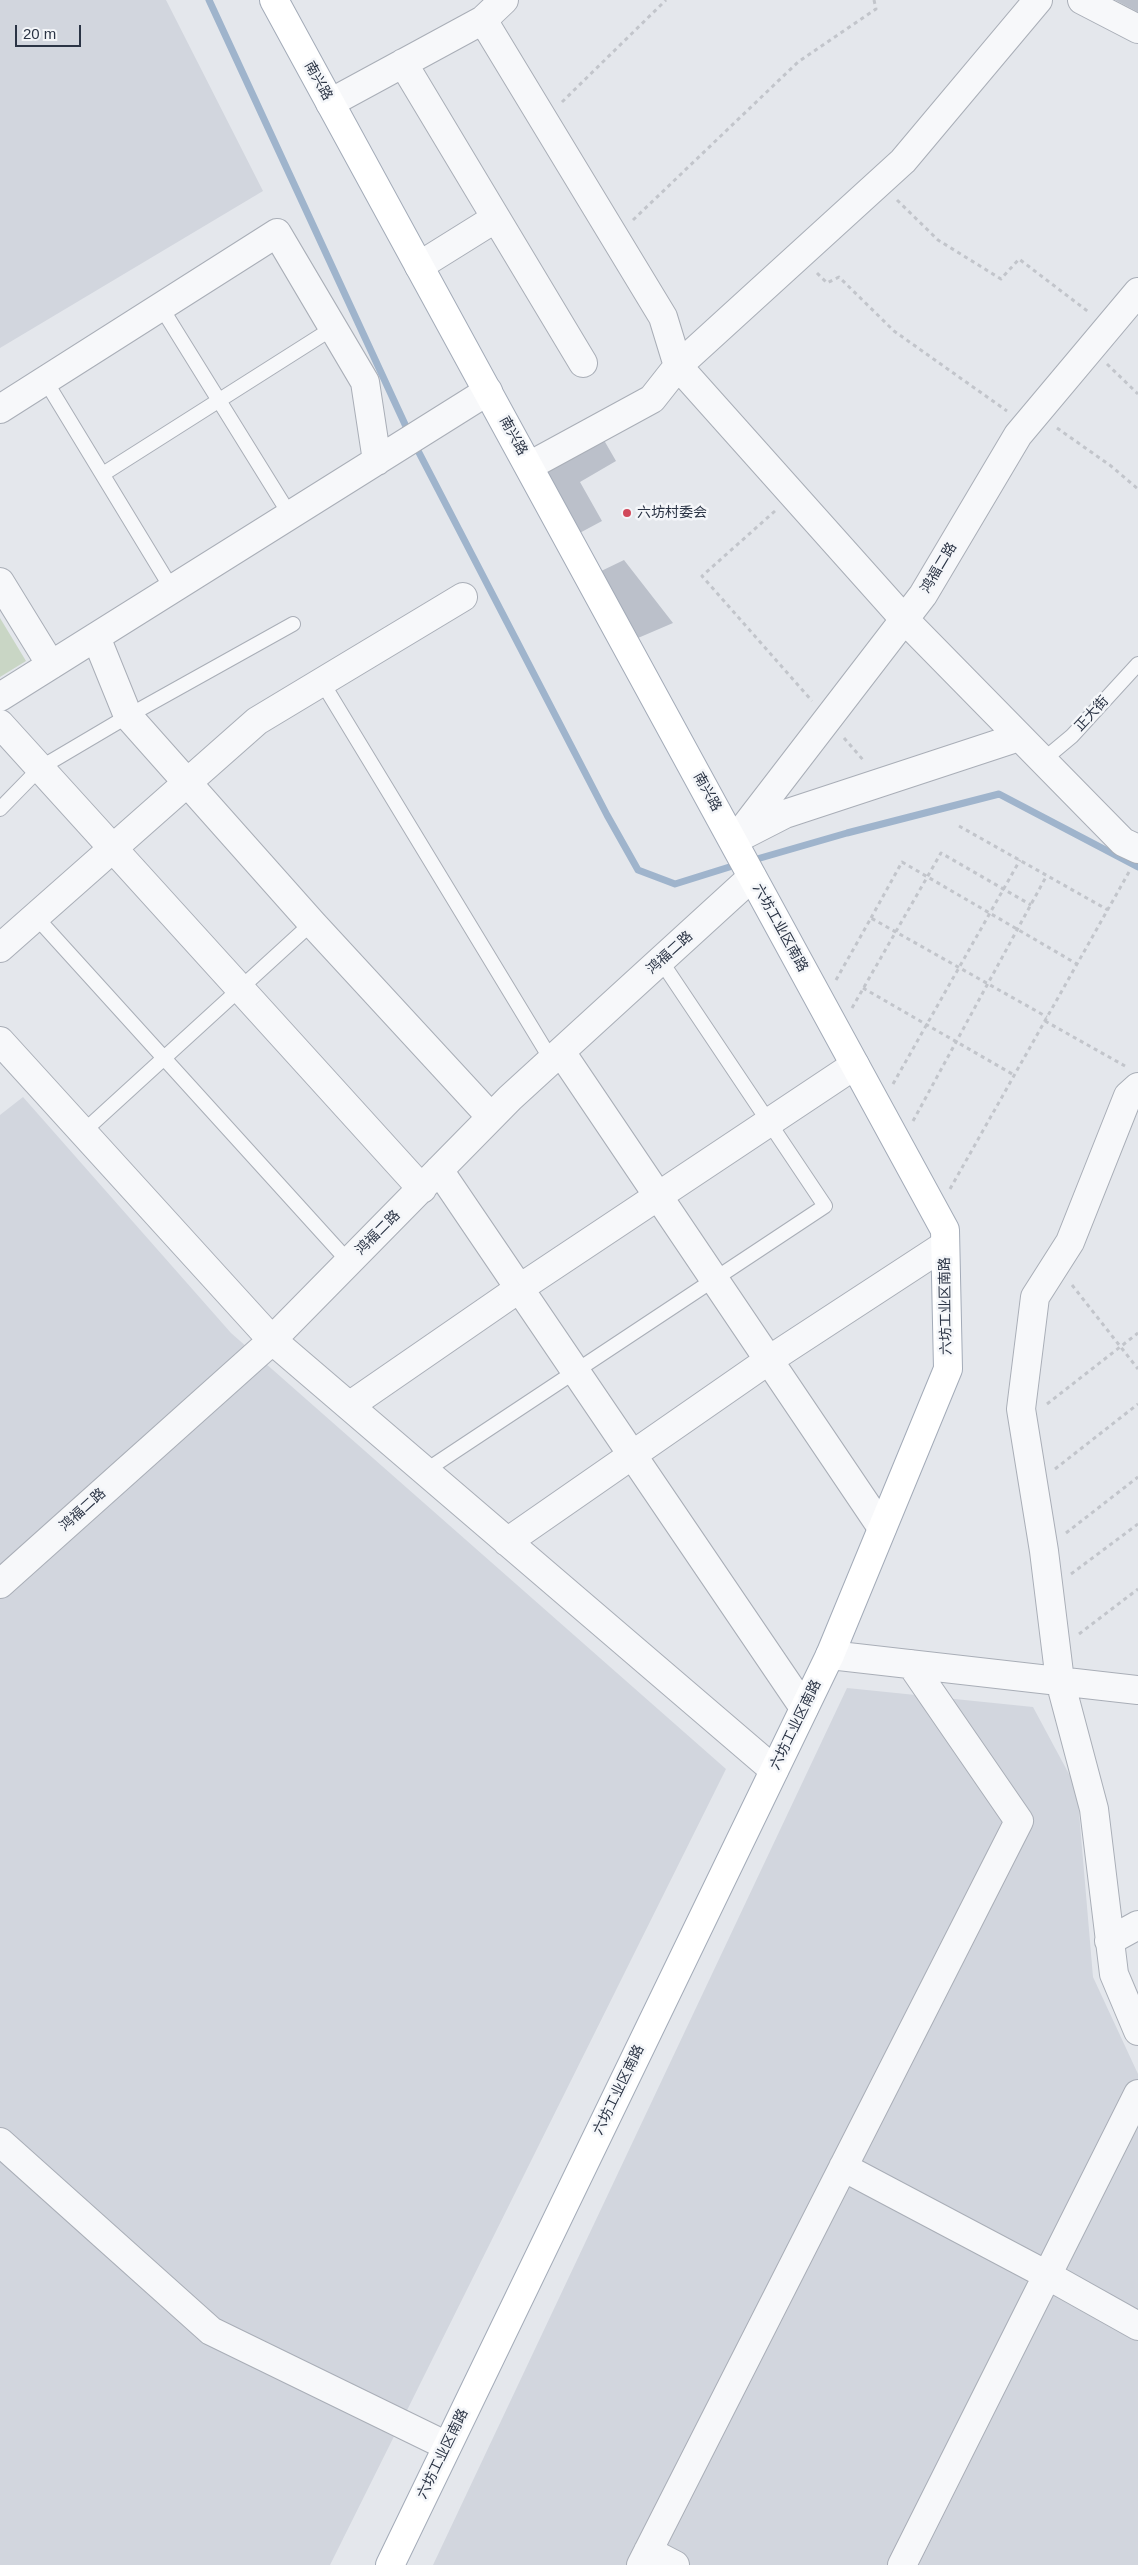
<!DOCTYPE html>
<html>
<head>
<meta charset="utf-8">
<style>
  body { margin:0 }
  #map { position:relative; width:1138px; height:2565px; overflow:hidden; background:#e4e7ec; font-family:Arial,sans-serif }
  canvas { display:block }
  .scale { position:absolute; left:15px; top:25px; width:66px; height:22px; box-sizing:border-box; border:2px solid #2b3445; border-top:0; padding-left:6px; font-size:15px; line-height:18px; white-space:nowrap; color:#2b3445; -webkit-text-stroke:4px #f4f6f9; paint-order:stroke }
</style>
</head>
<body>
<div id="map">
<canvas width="1138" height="2565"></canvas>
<div class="scale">20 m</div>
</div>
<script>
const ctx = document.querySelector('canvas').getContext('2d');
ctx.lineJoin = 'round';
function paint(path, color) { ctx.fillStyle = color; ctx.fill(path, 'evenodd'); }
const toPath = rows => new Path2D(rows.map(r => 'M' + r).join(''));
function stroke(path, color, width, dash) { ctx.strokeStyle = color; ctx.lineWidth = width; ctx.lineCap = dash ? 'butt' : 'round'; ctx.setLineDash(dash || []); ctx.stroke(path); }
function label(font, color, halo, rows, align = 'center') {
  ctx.font = font + ' Arial,"Noto Sans SC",sans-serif'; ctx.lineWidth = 5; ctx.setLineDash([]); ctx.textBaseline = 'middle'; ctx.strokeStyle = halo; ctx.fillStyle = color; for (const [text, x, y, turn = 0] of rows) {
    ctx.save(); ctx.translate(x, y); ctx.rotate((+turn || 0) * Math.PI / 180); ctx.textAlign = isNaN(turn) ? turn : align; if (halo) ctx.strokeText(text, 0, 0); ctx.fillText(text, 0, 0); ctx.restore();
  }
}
paint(toPath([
  [0,0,166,0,263,191,0,348],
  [23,1097,231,1333,726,1769,330,2565,0,2565,0,1115],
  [847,1688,1033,1707,1077,1789,1093,1977,1138,2074,1138,2565,433,2565]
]), '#d2d6de');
paint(toPath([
  [0,618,26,661,0,677]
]), '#c9d6c5');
stroke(toPath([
  [209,0,409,433],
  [414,443,607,815,638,870,675,884,739,864],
  [750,861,847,833,999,794,1138,867]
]), '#9fb4cc', 7);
paint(toPath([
  [1115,0,1138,0,1138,12],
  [601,435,616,461,580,482,602,521,574,536,539,470],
  [624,560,673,623,631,641,595,574]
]), '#bbc0ca');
const service = toPath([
  [161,307,290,515],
  [45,380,172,589],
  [103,474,333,328],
  [322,682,552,1061],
  [1042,761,1072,736,1138,664],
  [0,809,40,768,128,716,293,624],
  [36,917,349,1262],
  [83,1132,312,923],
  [425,1471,825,1206,661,961]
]);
const minor = toPath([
  [1082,0,1138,29],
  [483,20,663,317,678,366,904,619,1123,842,1138,849],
  [403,63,583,363],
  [330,103,483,20,504,0],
  [419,266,496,218],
  [0,409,277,233,365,382,377,461],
  [529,466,652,399,678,366,903,161,1038,0],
  [0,582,51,665],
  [96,637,128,716,312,923,491,1117],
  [0,697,488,391],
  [0,724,422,1189],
  [742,836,785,814,1019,737],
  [734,841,923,595,1018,435,1138,292],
  [0,948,257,721,463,597],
  [0,1041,272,1340,774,1770],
  [561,1052,882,1528],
  [1138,1087,1128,1096,1070,1242,1035,1297,1021,1409,1044,1551,1060,1681,1094,1809,1114,1974,1138,2031],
  [439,1170,804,1708],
  [349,1406,520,1288,855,1065],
  [507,1542,769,1360,945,1245],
  [0,1584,266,1346,510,1098,752,877],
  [830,1655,1138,1690],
  [1109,1941,1138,1925],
  [0,2142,211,2331,447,2446],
  [843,2167,1047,2275,1138,2326],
  [648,2551,675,2565],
  [641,2565,1019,1821,911,1664],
  [902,2565,1138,2094]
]);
const primary = toPath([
  [274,0,945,1230,948,1369,830,1655,390,2565]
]);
stroke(service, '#a9aeb7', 16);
stroke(minor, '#a9aeb7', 30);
stroke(primary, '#a3abb8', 30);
stroke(toPath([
  [562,102,666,0],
  [897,200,938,240,1001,279,1019,259,1090,313],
  [633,220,798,62,876,9,874,0],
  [817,273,827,283,839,277,894,331,1007,411],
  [1107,364,1138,394],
  [1057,428,1111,466,1138,489],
  [775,511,702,576,812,701],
  [844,738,864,761],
  [959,826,1108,910],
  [871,918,902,862,1077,964],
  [836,980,871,918,1047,1017],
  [863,988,1014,1075],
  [852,1008,941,853,1031,905],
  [1045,1021,1125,1066],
  [893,1084,1020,860],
  [913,1121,1047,875],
  [950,1189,1129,872],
  [1072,1285,1138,1369],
  [1047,1404,1138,1333],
  [1055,1469,1138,1404],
  [1066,1533,1138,1477],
  [1071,1574,1138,1524],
  [1079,1634,1138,1589]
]), '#c2c5cb', 3, [4, 4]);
stroke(service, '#f7f8fa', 14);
stroke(minor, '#f7f8fa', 28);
stroke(primary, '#fff', 28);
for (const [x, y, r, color] of [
  [627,513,5,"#d1495b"]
]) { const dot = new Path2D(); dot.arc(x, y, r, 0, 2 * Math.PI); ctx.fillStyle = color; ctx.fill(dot); stroke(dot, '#f4f6f9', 2); }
label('14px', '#2b3445', '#f4f6f9', [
  ["南兴路",318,81,61],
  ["南兴路",513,436,61],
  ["鸿福二路",939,568,-59],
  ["正大街",1092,714,-47],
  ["南兴路",707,792,61],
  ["六坊工业区南路",780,928,61],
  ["鸿福二路",670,953,-42],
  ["鸿福二路",378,1233,-45],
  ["六坊工业区南路",946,1306,-91],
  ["鸿福二路",83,1510,-42],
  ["六坊工业区南路",796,1725,-64],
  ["六坊工业区南路",619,2090,-64],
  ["六坊工业区南路",443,2454,-64]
]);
label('14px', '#2b3445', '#f4f6f9', [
  ["六坊村委会",637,513]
], 'left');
</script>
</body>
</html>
